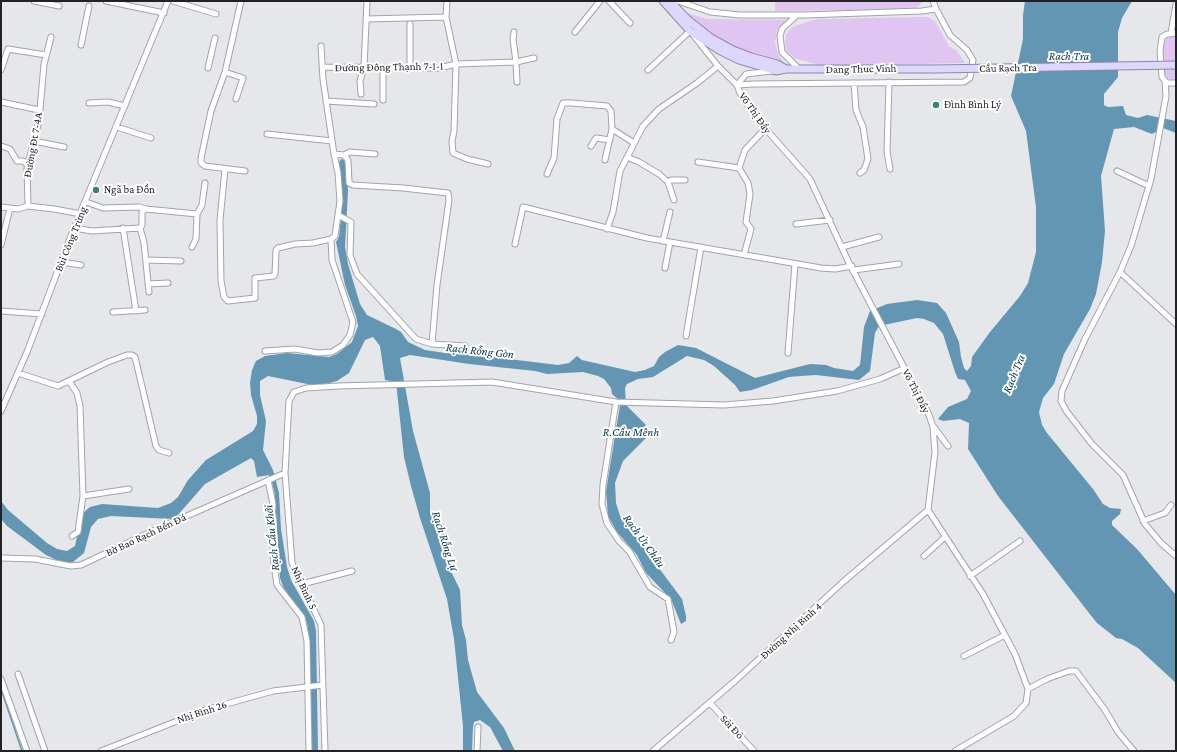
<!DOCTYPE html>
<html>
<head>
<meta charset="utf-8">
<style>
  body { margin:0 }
  #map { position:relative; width:1177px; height:752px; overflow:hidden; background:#e5e7eb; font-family:"Crimson Pro",serif }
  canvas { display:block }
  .frame { position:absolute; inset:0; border:2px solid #222224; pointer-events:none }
</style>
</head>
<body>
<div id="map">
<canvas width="1177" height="752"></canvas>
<div class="frame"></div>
</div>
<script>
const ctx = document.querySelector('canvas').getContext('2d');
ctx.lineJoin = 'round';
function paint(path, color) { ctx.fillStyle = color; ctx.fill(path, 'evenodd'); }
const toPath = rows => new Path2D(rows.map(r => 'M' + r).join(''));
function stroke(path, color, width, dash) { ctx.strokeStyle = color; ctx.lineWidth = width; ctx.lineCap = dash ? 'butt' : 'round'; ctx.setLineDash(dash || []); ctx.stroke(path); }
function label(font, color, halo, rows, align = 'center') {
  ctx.font = font + ' "Crimson Pro",serif'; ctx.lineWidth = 4; ctx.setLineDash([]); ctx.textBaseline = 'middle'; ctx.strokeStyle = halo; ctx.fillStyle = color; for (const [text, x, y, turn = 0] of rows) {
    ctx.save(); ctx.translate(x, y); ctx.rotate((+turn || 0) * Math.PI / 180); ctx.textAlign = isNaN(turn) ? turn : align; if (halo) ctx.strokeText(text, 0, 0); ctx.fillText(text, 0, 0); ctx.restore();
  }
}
paint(toPath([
  [775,1,924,1,915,9,775,11],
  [684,12,707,19,786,20,777,31,775,43,779,56,785,64,727,46],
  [927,17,935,21,949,46,957,51,965,63,823,66,794,58,787,51,785,44,786,35,792,27,817,19],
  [1176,36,1176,80,1173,80,1168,78,1165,74,1163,47,1167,38]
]), '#e0c4f1');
paint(toPath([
  [1025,1,1132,1,1122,18,1118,32,1118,77,1104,94,1104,105,1108,107,1123,106,1126,115,1138,118,1147,115,1176,121,1176,133,1163,128,1152,134,1134,127,1114,129,1101,176,1105,231,1102,262,1096,294,1090,309,1064,354,1054,384,1043,398,1039,412,1042,425,1047,433,1093,489,1103,504,1110,508,1121,509,1120,514,1112,521,1112,525,1137,549,1176,595,1176,683,1138,648,1122,639,1116,638,1097,623,1089,613,998,496,968,449,969,423,960,419,943,421,938,419,948,407,967,399,971,391,965,380,958,379,955,372,943,334,934,323,924,319,917,318,879,326,875,333,870,371,859,380,816,375,801,376,789,377,752,390,740,392,735,385,714,366,704,360,687,356,653,377,638,379,627,384,625,388,626,405,645,424,650,434,623,461,615,483,616,503,620,516,682,599,686,616,686,621,681,624,671,599,646,573,637,555,617,532,608,516,606,491,620,405,619,400,612,394,611,388,604,379,598,376,583,372,547,374,535,371,469,364,410,355,400,358,413,431,430,493,430,512,442,529,445,537,445,554,447,563,460,590,462,625,466,640,468,660,477,692,504,728,515,751,503,751,490,727,480,720,474,722,473,727,472,751,463,751,463,726,454,639,447,599,420,518,411,486,404,457,396,382,385,380,380,346,373,337,365,340,349,373,337,381,317,386,268,376,260,381,260,395,266,421,263,450,273,470,279,493,281,529,287,567,291,580,314,621,316,631,318,751,311,751,309,638,307,623,303,615,284,589,280,578,275,495,272,482,269,475,257,477,254,461,251,458,205,484,177,516,172,519,111,516,98,519,91,527,84,553,73,562,61,562,46,555,7,526,1,519,1,501,8,510,47,543,57,549,67,551,75,546,82,514,90,507,102,504,158,508,171,503,178,497,188,480,206,460,253,431,257,424,257,416,251,395,250,383,252,370,256,361,265,356,287,353,329,357,337,354,352,342,358,326,356,316,345,285,336,242,339,237,343,199,339,162,341,159,344,160,347,169,348,191,345,247,348,264,360,304,367,315,396,329,401,332,408,342,425,350,445,353,466,352,492,357,558,365,569,363,577,356,582,360,635,372,645,370,654,366,659,357,665,352,678,345,696,348,755,378,810,364,826,365,834,368,853,371,860,365,864,327,870,311,887,304,917,300,937,303,946,313,959,342,961,357,964,368,967,371,971,366,972,357,990,332,1020,296,1028,283,1036,252,1036,207,1026,131,1011,96,1023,39,1023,15]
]), '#6296b3');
stroke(toPath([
  [1,689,22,751]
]), '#6296b3', 1.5);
const minor = toPath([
  [34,1,59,6],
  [106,1,164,13],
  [173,1,216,14],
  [241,1,225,72,211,111,201,158,201,163,205,166,245,171],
  [447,1,446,17,456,64,454,131,452,141,453,153,467,159,488,164],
  [609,1,630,23],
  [678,1,710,12,740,15,804,15,922,11,936,9,950,35,967,50,973,60,970,78,964,82,754,84,737,85],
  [933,1,936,9],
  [797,15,782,29,780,36,782,52,799,69],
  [366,19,446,17],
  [410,24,410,68],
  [575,32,600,1],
  [1176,33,1167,34,1162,37,1160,51,1162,77,1167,83,1176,83],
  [1171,34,1176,4],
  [81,45,89,6],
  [321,46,323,79,334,154,338,173,340,201,338,215,351,222,350,255,357,274,416,339,432,344,465,346],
  [322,67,439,68,456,64,516,62,513,39,514,32],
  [208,68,215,38],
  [383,69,383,100],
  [1,70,8,49,46,55],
  [648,70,690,31,718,66,737,85,740,93,756,118,810,179,849,263,929,415,933,427,935,452,928,510,983,594,1015,654,1028,689,1026,703,1014,716,955,751],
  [225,72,243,78,236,99],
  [1165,81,1166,96,1151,179,1131,246,1120,272,1085,339,1062,391,1061,401,1067,412,1092,444,1123,475,1145,524,1161,543,1176,556],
  [517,82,516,62,534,58],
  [889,82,887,152,890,169],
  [854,83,856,110,863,127,868,159,864,170,860,173],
  [737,85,746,74,772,71],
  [361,94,360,81,364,67,367,1],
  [326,101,374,104],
  [1,102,39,110],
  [89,103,108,102,125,106],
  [117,127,151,138],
  [267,134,332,141],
  [34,141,64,147],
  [1,146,10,149,17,161,23,161,28,165],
  [591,146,596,138,610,140],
  [334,154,344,155,348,160,349,183,353,185,403,188,448,193,449,200,437,285,432,344],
  [344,155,350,152,375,154],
  [627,157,639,162,659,174,668,182,671,180,685,180],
  [605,160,612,129],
  [698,162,739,168,745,150,765,129],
  [739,168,748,183,750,194,746,222,751,229,744,255],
  [225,169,220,220,221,281,224,297,228,301,255,298,255,278,274,276,275,274,276,250,278,248,295,244,313,243,331,239,335,236,338,215],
  [1117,171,1149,186],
  [547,174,554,158,557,119,563,103,572,103,607,106,611,111,612,129,634,143],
  [668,182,674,200],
  [86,202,103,208,139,207,146,209],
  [28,206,27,168,39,121,44,64,51,37],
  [1,207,18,209,28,206,54,209,81,214],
  [197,214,202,205,205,183],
  [796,224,830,220],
  [74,228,92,231,140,228,142,225,142,212,146,209,197,214,196,239,192,247],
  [123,228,136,311],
  [140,228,144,243,149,292],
  [607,229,613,212,620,171,643,126,659,109,697,83,718,66],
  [663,241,670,212],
  [515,244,523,207,647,238,821,268,835,269,852,266],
  [1,245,10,208],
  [842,247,879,237],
  [146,260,181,261],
  [61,262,81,265],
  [665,268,670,242],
  [854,270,899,264],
  [1120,272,1176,324],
  [148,284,168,283],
  [1,311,42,314],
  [113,312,145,310],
  [686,336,701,247],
  [265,351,295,349,318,353,332,352,343,345,350,335,353,322,332,260,331,239],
  [788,353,795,264],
  [18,373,58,386,108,362,127,355,132,355,135,357,156,446,159,450,169,453],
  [69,381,77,393,80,406,83,496,129,489],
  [616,402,603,485,602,504,607,523,619,541,629,551,650,587,668,599,674,632,671,640],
  [1,411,27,352,74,228,168,1],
  [934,427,948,446],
  [268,480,273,504,272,521,274,564,277,585,302,617,307,641,309,751],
  [1143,521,1165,513,1171,505],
  [72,536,78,532,83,496],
  [924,556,945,537],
  [1,558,35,559,71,566,81,565,157,529,285,473],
  [970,576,1020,541],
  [302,584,352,571],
  [964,656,1005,635],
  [18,674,45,751],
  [1,679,27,751],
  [1028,689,1047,679,1069,671,1076,671,1105,710,1118,732,1134,751],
  [710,703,754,751],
  [101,751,205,710,273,691,323,685],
  [325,751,321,625,292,563,285,473,289,401,294,392,306,388,338,386,492,382,616,402,724,405,773,401,837,391,880,379,905,368],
  [477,751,478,727],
  [653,751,735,681,843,582,928,510]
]);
const major = toPath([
  [663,1,690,31,719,50,739,60,776,71,786,69,935,69],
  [670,1,687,19,711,38,733,50,751,57,777,64,786,69]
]);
stroke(minor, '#a2a4a8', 7);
stroke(major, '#8d86ae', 9);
stroke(minor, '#fff', 5);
stroke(major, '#ddd7fb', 7);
const majorBridge = toPath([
  [935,69,1176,65]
]);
stroke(majorBridge, '#8d86ae', 9, []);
stroke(majorBridge, '#ddd7fb', 7);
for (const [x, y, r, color] of [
  [936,105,4,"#3f806f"],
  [96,190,4,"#3f806f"]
]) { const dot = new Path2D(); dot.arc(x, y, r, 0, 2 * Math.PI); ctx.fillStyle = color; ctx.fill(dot); stroke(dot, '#fff', 1.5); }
label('11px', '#222224', '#fff', [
  ["Đường Đông Thạnh 7-1-1",389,67,-1],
  ["Cầu Rạch Tra",1008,68,-1],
  ["Dang Thuc Vinh",861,69,-1],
  ["Võ Thị Đầy",755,113,55],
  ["Đường Đt 7-4A",33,145,-80],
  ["Bùi Công Trừng",71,239,-68],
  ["Võ Thị Đầy",916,391,63],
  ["Bờ Bao Rạch Bến Đá",146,535,-25],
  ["Nhị Bình 5",304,588,65],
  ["Đường Nhị Bình 4",791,631,-42],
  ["Nhị Bình 26",202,712,-18],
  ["Sỏi Đỏ",732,727,47]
]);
label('11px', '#222224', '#fff', [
  ["Đình Bình Lý",944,105],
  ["Ngã ba Đồn",104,190]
], 'left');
label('italic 12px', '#053449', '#fff', [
  ["Rạch Tra",1069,56],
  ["Rạch Rỗng Gòn",480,351,6],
  ["Rạch Tra",1014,374,-68],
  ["R.Cầu Mênh",631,432],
  ["Rạch Cầu Khởi",272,538,-96],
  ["Rạch Rỗng Lự",445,541,72],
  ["Rạch Út Châu",644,541,54]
]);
</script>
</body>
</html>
